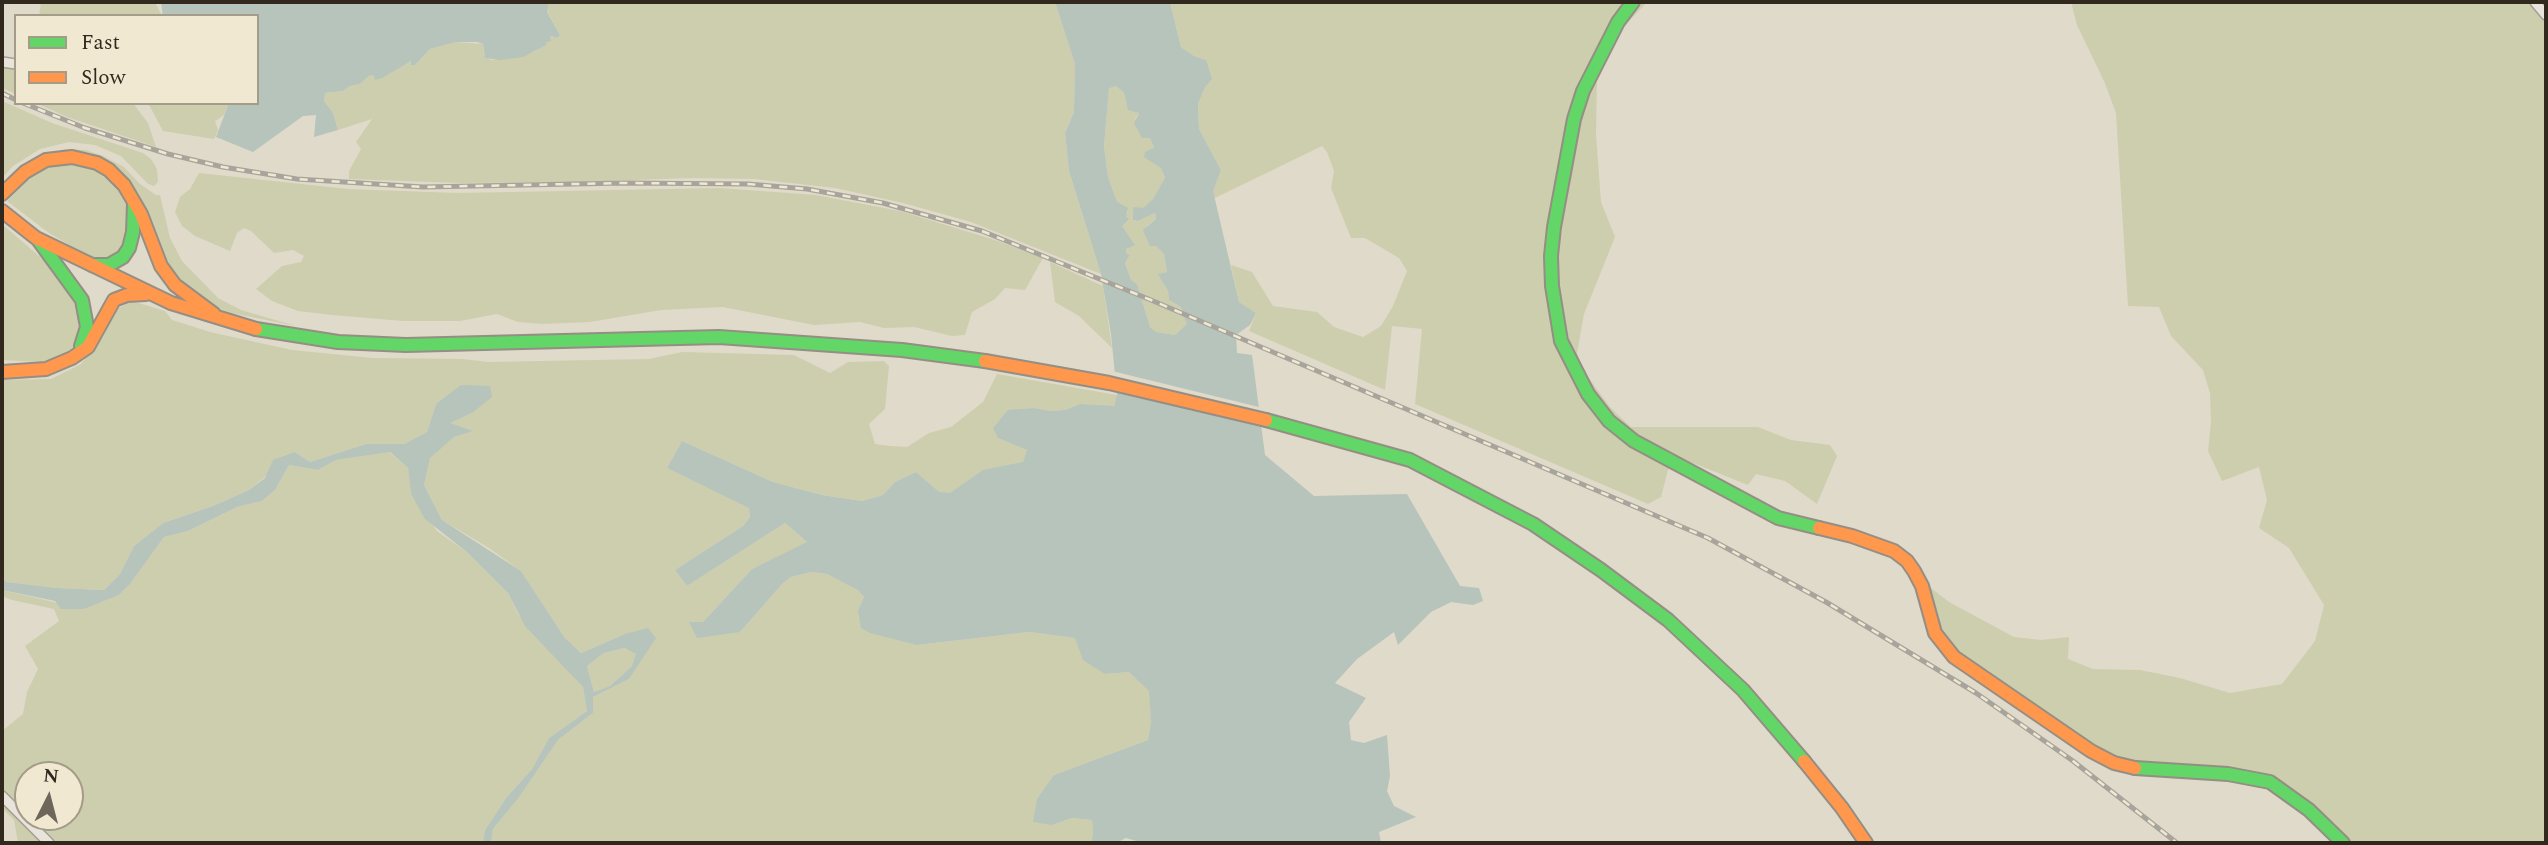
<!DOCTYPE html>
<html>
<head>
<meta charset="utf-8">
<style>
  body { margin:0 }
  #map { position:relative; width:2548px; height:845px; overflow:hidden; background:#e0daca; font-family:Spectral,serif }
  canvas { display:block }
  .frame { position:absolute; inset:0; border:4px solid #31281e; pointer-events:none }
  .legend { position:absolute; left:14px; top:14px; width:245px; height:91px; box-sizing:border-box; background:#f0e8d1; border:2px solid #a49b89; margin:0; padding:9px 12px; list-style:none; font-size:21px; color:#31281e }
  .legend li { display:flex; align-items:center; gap:14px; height:35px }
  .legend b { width:35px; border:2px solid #a49b89 }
  .north { position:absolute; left:14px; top:761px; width:70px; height:70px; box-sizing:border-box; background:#f0e8d1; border:2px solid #a49b89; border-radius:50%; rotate:6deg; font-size:19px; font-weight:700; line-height:28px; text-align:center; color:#31281e }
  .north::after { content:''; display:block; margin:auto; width:24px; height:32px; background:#6e665a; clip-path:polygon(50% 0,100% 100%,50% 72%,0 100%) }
</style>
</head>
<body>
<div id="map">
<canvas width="2548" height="845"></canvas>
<div class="frame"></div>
<ul class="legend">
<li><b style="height:9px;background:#63d668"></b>Fast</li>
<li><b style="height:9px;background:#ff974d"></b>Slow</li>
</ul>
<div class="north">N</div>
</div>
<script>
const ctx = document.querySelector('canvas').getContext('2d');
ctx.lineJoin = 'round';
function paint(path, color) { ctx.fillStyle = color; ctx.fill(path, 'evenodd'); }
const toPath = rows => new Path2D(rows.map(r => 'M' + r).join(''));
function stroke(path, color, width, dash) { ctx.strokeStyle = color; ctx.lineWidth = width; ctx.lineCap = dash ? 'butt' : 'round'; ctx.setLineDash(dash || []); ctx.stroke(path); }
paint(toPath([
  [41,2,155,2,162,16,39,16],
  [549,2,1055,2,1075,63,1074,112,1065,133,1069,171,1101,274,971,222,903,203,835,188,754,179,693,178,578,182,459,183,349,179,349,171,361,149,356,142,372,119,338,130,333,113,324,101,325,93,343,91,350,86,360,84,370,75,390,71,412,61,415,65,430,49,456,42,483,44,484,55,491,60,523,56,537,50,550,36,558,38,560,35,547,11],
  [1170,2,1647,2,1621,30,1597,80,1596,135,1601,202,1615,237,1584,314,1577,353,1582,369,1610,407,1631,427,1758,427,1791,440,1830,445,1837,456,1817,504,1785,481,1756,474,1748,485,1683,459,1668,470,1661,497,1648,504,1422,407,1415,404,1422,329,1392,326,1385,390,1249,331,1256,313,1239,302,1231,265,1252,272,1273,306,1317,312,1334,327,1363,337,1381,326,1393,306,1407,271,1399,258,1365,238,1351,238,1331,188,1334,171,1327,152,1322,146,1215,198,1212,191,1221,170,1199,129,1198,104,1205,87,1206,60,1194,56,1181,47],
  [2071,2,2546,2,2546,843,2349,843,2311,805,2285,787,2121,761,2090,748,1967,662,1947,642,1931,616,1926,584,1949,602,2014,637,2041,640,2069,637,2068,659,2093,669,2140,670,2180,678,2230,693,2282,684,2315,641,2324,605,2289,548,2259,528,2267,500,2259,467,2222,481,2208,451,2211,422,2210,393,2203,370,2171,336,2159,307,2128,306,2116,113,2104,81,2077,25],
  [2,66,16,68,16,94,2,88],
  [1116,86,1124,93,1128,109,1139,113,1135,119,1150,138,1165,179,1153,199,1143,209,1134,208,1133,220,1138,221,1155,213,1156,219,1147,226,1156,246,1164,254,1167,272,1159,274,1168,291,1169,300,1181,307,1188,324,1175,335,1155,332,1150,327,1137,284,1131,280,1125,263,1130,255,1126,253,1126,249,1134,244,1121,226,1128,211,1117,203,1108,177,1104,146,1109,87],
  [2,101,52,123,143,153,151,159,157,169,158,182,154,186,148,184,121,156,95,145,69,142,40,149,13,166,2,178],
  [36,103,133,103,148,123,156,147,67,117],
  [148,103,228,103,229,104,224,115,215,121,218,130,214,139,163,131],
  [67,149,86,150,103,156,124,167,140,184,156,195,160,195,170,238,182,261,218,298,241,310,296,326,231,313,207,304,177,281,160,249,144,205,128,178,111,163,90,153,56,151],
  [71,163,88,166,106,178,118,190,126,205,129,222,126,237,120,253,111,260,97,261,86,255,49,233,7,201,30,177,50,167],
  [199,173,348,189,457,193,720,188,816,195,900,211,995,240,1043,258,1025,290,1005,288,995,299,972,312,965,335,952,336,914,327,884,328,860,322,814,325,723,307,661,310,590,322,543,324,518,322,497,314,460,321,403,321,332,315,298,311,272,301,256,289,282,266,301,262,304,256,293,250,274,253,251,231,244,228,237,233,230,251,195,236,182,226,175,212,180,197,190,189],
  [2,224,47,263,64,281,83,316,81,336,72,348,58,358,42,362,2,360],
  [1050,262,1103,286,1112,348,1079,316,1055,302],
  [132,301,165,311,172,320,210,332,292,350,373,358,463,359,488,362,649,359,682,352,794,355,830,373,848,362,884,361,889,366,885,409,869,424,875,444,890,446,907,447,929,433,951,427,983,402,997,374,1117,395,1114,407,1080,404,1065,410,1050,411,1035,408,998,438,1028,450,1023,462,966,483,950,493,939,493,916,472,895,482,883,495,862,501,822,495,773,482,682,441,667,468,749,507,750,517,743,526,675,570,687,586,785,523,808,543,752,569,703,622,740,632,783,583,791,577,811,572,827,574,858,589,864,597,858,610,917,645,1029,632,1075,638,1105,674,1129,672,1150,691,1151,721,1148,740,1054,775,1052,825,1072,818,1092,820,1093,834,1091,843,491,843,493,829,520,796,558,740,593,713,593,697,629,679,641,657,625,634,581,653,565,638,521,571,489,548,442,520,424,485,430,457,454,437,472,431,449,423,472,413,436,404,427,432,404,444,366,444,310,462,295,452,249,490,213,506,163,523,134,546,120,574,104,590,57,588,7,582,2,579,2,380,51,379,81,364,103,337,115,310],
  [389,452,408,468,411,494,437,531,468,553,508,593,518,614,583,687,587,711,549,738,532,769,506,798,485,830,483,843,18,843,14,820,2,808,2,731,23,714,27,692,38,669,25,646,59,621,54,609,12,600,2,596,2,590,84,609,119,595,130,584,164,537,188,531,237,507,262,501,275,490,289,465,318,470,336,460],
  [28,775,70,775,70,817,28,817],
  [626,648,637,654,632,666,610,686,594,692,587,666,604,653]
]), '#cdceae');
paint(toPath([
  [161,2,549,2,547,12,560,35,558,38,550,36,551,41,546,42,546,45,523,57,500,60,485,58,483,44,477,42,456,42,430,49,415,65,411,65,411,61,382,78,375,80,374,76,370,75,360,84,350,86,343,91,325,93,324,101,333,113,338,130,314,137,316,115,303,116,253,152,216,137,229,103,257,103,257,16,163,16],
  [1055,2,1170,2,1181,47,1194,56,1206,60,1212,79,1205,87,1198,104,1199,129,1221,170,1213,191,1239,302,1256,313,1250,325,1236,335,1237,353,1252,355,1265,455,1314,496,1407,494,1460,586,1479,588,1483,601,1473,605,1451,602,1431,612,1398,645,1394,632,1357,659,1335,683,1366,698,1349,722,1351,740,1364,743,1387,735,1390,776,1387,791,1394,806,1416,817,1379,832,1381,843,1143,843,1126,838,1116,843,1091,843,1093,834,1092,820,1072,818,1052,825,1033,822,1037,799,1054,775,1148,740,1151,721,1149,691,1129,672,1105,674,1083,660,1075,638,1029,632,917,645,870,633,861,628,858,610,864,597,858,590,827,574,811,572,791,577,783,583,740,632,697,638,689,622,703,622,752,569,807,542,785,523,687,586,675,570,743,526,750,517,749,508,667,468,682,441,773,482,822,495,862,501,883,495,895,482,916,472,939,492,950,493,983,470,1023,462,1027,450,998,438,993,428,1008,410,1035,408,1050,411,1065,410,1080,404,1114,406,1117,395,1111,334,1101,274,1069,171,1065,133,1074,112,1075,64],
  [1116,86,1124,93,1128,110,1139,113,1134,123,1142,138,1150,138,1154,148,1145,152,1144,157,1161,168,1165,178,1153,199,1143,208,1133,207,1133,220,1138,221,1155,213,1156,219,1143,230,1150,246,1156,246,1164,254,1167,272,1158,274,1168,291,1169,300,1181,307,1187,324,1175,335,1156,332,1150,327,1137,284,1131,280,1125,263,1130,255,1126,253,1126,249,1135,245,1122,226,1129,219,1126,217,1128,208,1117,202,1108,177,1104,146,1109,88],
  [461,385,490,386,492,397,472,413,450,423,473,431,454,437,430,458,424,485,442,520,521,571,565,638,581,653,625,634,648,628,656,638,629,679,593,697,593,713,558,740,520,796,493,829,491,843,483,843,485,830,506,798,532,769,549,738,587,711,583,687,525,626,508,593,468,553,425,519,411,494,408,468,390,452,336,460,318,470,289,465,275,490,262,501,237,507,188,531,164,537,130,584,119,595,84,609,61,609,55,601,2,590,2,579,7,582,57,588,104,590,120,574,134,546,163,523,213,506,249,490,265,478,273,460,295,452,310,462,366,444,404,444,427,432,436,404],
  [625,648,636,654,632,666,610,686,594,692,587,666,604,653]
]), '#b6c4bb');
paint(toPath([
  [1112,371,1263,408,1265,427,1112,389]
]), '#e0daca');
const street = toPath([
  [2535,2,2546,15],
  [2,62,16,64],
  [2,796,49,843]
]);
const fast = toPath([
  [1633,2,1618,22,1583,91,1574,119,1554,227,1551,256,1552,286,1561,341,1588,394,1609,421,1634,441,1778,518,1819,528],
  [39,241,82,300,87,327,81,346],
  [92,265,109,265,123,257,129,248,133,232,134,203],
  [256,329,338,342,406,345,719,337,902,350,985,361],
  [1266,420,1410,460,1533,524,1601,570,1668,620,1743,690,1804,761],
  [2135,768,2228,774,2270,782,2309,810,2343,843]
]);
const slow = toPath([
  [2,194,25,172,46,160,72,157,97,163,109,170,124,185,141,214,161,266,175,285,214,314],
  [2,211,36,238,171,303,256,329],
  [985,361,1109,383,1266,420],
  [2,372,46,369,72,358,88,347,114,300,127,295,146,294],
  [1819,528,1852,536,1894,551,1907,561,1914,571,1922,586,1935,633,1954,657,2091,751,2114,763,2135,768],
  [1804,761,1842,808,1866,843]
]);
stroke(street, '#a49f94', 12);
stroke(fast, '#948e84', 16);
stroke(slow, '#948e84', 16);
stroke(street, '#e8e4db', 9);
stroke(fast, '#63d668', 12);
stroke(slow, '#ff974d', 12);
const rail = toPath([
  [2,93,16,100],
  [23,103,85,128,168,154,223,167,297,179,423,187,624,183,748,184,807,189,883,203,982,231,1151,300,1708,538,1826,602,1976,693,2073,761,2177,843]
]);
stroke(rail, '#a7a49c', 5);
stroke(rail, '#f0e8d1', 2.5, [8]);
</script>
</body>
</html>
